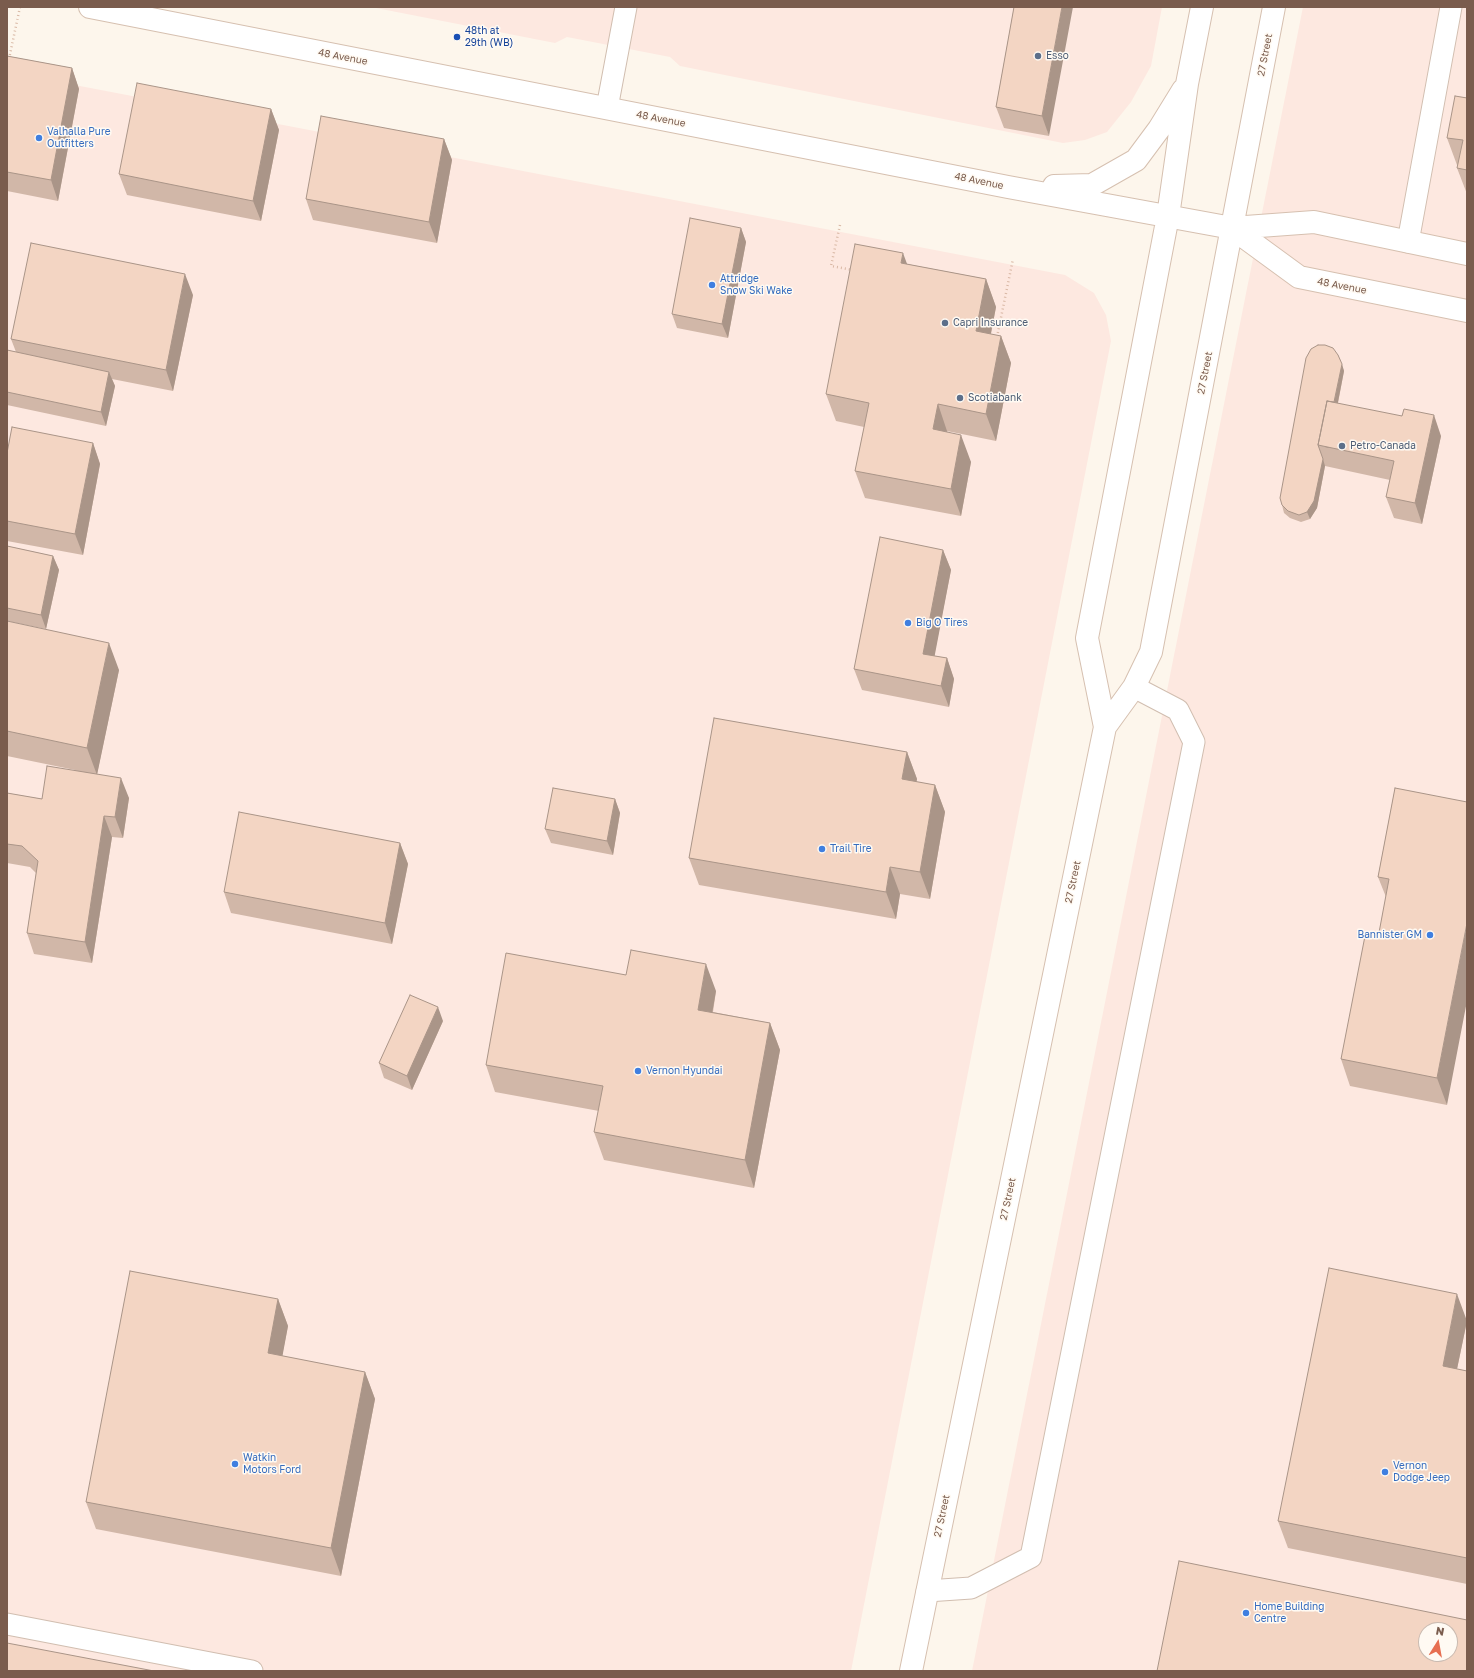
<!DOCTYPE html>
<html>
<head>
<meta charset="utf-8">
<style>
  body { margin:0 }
  #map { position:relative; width:1474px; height:1678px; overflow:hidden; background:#fdf6ec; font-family:"Golos Text",sans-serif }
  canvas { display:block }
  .frame { position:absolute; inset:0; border:8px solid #7a5c4d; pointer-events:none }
  .north { position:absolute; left:1418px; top:1622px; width:40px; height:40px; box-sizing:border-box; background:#fffaf3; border:1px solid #cabbb1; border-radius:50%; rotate:11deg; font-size:11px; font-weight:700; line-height:16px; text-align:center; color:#7a5c4d }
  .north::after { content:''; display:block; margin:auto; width:14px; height:18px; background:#e76f51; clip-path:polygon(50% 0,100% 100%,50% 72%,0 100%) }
</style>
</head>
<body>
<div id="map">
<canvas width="1474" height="1678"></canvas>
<div class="frame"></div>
<div class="north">N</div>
</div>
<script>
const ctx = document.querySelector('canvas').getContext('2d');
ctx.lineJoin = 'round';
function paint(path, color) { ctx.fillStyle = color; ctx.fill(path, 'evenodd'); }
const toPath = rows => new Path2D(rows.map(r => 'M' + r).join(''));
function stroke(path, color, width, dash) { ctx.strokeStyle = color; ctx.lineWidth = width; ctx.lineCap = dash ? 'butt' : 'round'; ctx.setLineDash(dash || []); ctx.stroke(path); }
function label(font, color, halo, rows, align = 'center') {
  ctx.font = font + ' "Golos Text",sans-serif'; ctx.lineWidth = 3; ctx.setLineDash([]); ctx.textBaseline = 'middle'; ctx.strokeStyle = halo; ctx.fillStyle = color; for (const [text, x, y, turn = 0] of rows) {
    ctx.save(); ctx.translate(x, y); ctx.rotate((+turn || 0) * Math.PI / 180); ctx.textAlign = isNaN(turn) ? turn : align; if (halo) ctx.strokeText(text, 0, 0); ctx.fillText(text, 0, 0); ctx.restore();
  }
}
paint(toPath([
  [371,7,1162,7,1151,66,1131,102,1107,132,1085,140,1063,143,680,66,670,57,567,37,555,43],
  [1303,7,1467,7,1467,1671,972,1671],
  [1426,1630,1450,1630,1450,1654,1426,1654],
  [7,72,1065,275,1094,293,1106,315,1111,341,851,1671,7,1671]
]), '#fde8e0');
const service = toPath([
  [607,108,626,7],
  [1408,242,1451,7],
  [927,1591,971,1588,1031,1557,1194,742,1178,710,1134,687],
  [7,1624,252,1671]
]);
const secondary = toPath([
  [90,7,1008,187,1232,228,1314,222,1467,254],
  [1054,186,1092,185,1136,160,1159,129,1183,90],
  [1232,228,1299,277,1467,311],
  [1105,727,1134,687,1151,652,1274,7],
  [911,1671,1105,727,1087,638,1168,216,1187,84,1202,7]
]);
stroke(service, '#d1beb0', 23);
stroke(secondary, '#d6c0b0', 24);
stroke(toPath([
  [9,59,20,7],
  [840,225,831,266,853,270],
  [997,337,1013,259]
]), '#d9b8a5', 2.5, [1, 3]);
stroke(service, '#fff', 21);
stroke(secondary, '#fff', 22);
paint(toPath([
  [1014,7,1049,136,1004,128,996,107],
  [7,56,72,68,79,89,58,201,7,191],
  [1467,98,1467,194,1457,168,1458,165,1457,165,1447,138],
  [271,109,279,130,261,221,127,195,119,174],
  [444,139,452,160,437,243,313,220,306,199],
  [741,228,746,242,728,338,677,328,672,314],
  [907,264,986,279,996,307,991,334,1001,336,1011,363,996,441,947,431,971,462,961,516,865,498,855,471,864,427,836,421,826,394],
  [193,295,173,391,112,379,115,386,106,426,7,405,7,350,16,352,11,339],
  [1338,355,1344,371,1338,403,1441,436,1422,524,1394,518,1386,497,1390,480,1325,466,1317,508,1310,519,1301,522,1290,518,1284,513,1282,505],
  [93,443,100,464,83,555,7,541,7,453],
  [7,546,53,556,59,570,46,629,7,621],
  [943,550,951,570,934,656,947,658,954,679,949,707,862,690,854,669],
  [7,621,119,670,97,774,129,798,123,838,112,837,92,963,34,954,27,933,36,873,30,867,7,863,7,793,42,799,75,770,7,756],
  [907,752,917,779,916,782,935,785,945,812,930,899,900,894,896,919,699,885,689,858],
  [1395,788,1447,1105,1350,1086,1341,1059,1378,938,1386,897,1378,877],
  [615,799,620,813,613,855,551,843,545,829],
  [400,843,408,864,392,944,231,913,224,892],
  [716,991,713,1012,770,1023,780,1050,754,1188,604,1160,594,1132,599,1111,495,1092,486,1065],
  [443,1021,412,1090,384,1078,379,1063],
  [278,1299,288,1326,282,1356,365,1372,375,1399,341,1576,96,1529,86,1502],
  [1467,1321,1457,1369,1467,1371,1467,1584,1288,1548,1278,1521]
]), '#d1b7a8');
paint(toPath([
  [1062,7,1073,7,1049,136,1042,116],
  [72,68,79,89,58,201,51,180],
  [271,109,279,130,261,221,253,201],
  [444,139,452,160,437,243,429,222],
  [741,228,746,242,728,338,722,324],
  [903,253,913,280,901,263],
  [185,274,193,295,173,391,166,370],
  [986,279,996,307,986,358,976,331],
  [1001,336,1011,363,996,441,986,414],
  [1342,364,1344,371,1329,448,1325,447],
  [109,372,115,386,106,426,101,412],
  [938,404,947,431,943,456,933,429],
  [1434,415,1441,436,1422,524,1415,503],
  [961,435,971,462,961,516,951,489],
  [93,443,100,464,83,555,75,534],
  [1323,459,1325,466,1317,508,1310,519,1307,512],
  [943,550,951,570,931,675,923,654],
  [53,556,59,570,46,629,41,615],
  [109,643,119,670,97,775,87,748],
  [947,658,954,679,949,707,941,686],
  [907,752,917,779,912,806,902,779],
  [121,778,129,798,123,838,115,817],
  [935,785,945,812,930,899,920,872],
  [615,799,620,813,613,855,607,841],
  [104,816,112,837,92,963,85,942],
  [400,843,408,864,392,944,385,923],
  [890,867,900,894,896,919,886,892],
  [1467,923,1467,1001,1447,1105,1437,1078],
  [706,964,716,991,708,1037,698,1010],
  [438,1007,443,1021,412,1090,407,1076],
  [770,1023,780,1050,754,1188,745,1160],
  [1457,1294,1467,1321,1452,1393,1443,1366],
  [278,1299,288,1326,278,1380,268,1353],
  [365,1372,375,1399,341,1576,331,1548]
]), '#aa9588');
const building = toPath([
  [1014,7,1062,7,1042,116,996,107,1014,7],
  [7,56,72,68,51,180,7,172,7,56],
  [137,83,271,109,253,201,119,174,137,83],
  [1455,96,1467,98,1467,170,1457,168,1463,140,1447,138,1455,96],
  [321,116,444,139,429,222,306,199,321,116],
  [690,218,741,228,722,324,672,314,690,218],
  [31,243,185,274,166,370,11,339,31,243],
  [855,244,903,253,901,263,986,279,976,331,1001,336,986,414,938,404,933,429,961,435,951,489,855,471,869,403,826,394,855,244],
  [1318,345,1325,345,1333,348,1338,355,1342,364,1334,402,1327,401,1318,445,1323,459,1314,501,1307,512,1299,515,1288,511,1282,505,1280,498,1306,358,1311,349,1318,345],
  [7,350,109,372,101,412,7,392,7,350],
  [1327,401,1402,416,1404,409,1434,415,1415,503,1386,497,1394,461,1318,445,1327,401],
  [12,427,93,443,75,534,7,521,7,453,12,427],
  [880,537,943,550,923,654,947,658,941,686,854,669,880,537],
  [7,546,53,556,41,615,7,608,7,546],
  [7,621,109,643,87,748,7,731,7,621],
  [714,718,907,752,902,779,935,785,920,872,890,867,886,892,689,858,714,718],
  [47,766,121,778,115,817,104,816,85,942,27,933,38,861,22,846,7,844,7,793,42,799,47,766],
  [553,788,615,799,607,841,545,829,553,788],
  [1395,788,1467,802,1467,923,1437,1078,1341,1059,1365,936,1378,938,1389,879,1378,877,1395,788],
  [239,812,400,843,385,923,224,892,239,812],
  [631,950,706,964,698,1010,770,1023,745,1160,594,1132,603,1086,486,1065,506,953,626,975,631,950],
  [410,995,438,1007,407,1076,379,1063,410,995],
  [1329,1268,1457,1294,1443,1366,1467,1371,1467,1558,1278,1521,1329,1268],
  [130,1271,278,1299,268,1353,365,1372,331,1548,86,1502,130,1271],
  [1179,1561,1467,1620,1467,1671,1157,1671,1179,1561],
  [1426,1630,1450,1630,1450,1654,1426,1654,1426,1630],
  [7,1643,154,1671,7,1671,7,1643]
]);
paint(building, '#f3d5c3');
stroke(building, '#aa9588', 1);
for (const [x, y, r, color] of [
  [457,37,4,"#1a4fb4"],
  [1038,56,4,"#5c6f8a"],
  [39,138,4,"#3f7fe0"],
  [712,285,4,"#3f7fe0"],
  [945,323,4,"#5c6f8a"],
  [960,398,4,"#5c6f8a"],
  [1342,446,4,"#5c6f8a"],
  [908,623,4,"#3f7fe0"],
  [822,849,4,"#3f7fe0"],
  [1430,935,4,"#3f7fe0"],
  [638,1071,4,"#3f7fe0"],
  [235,1464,4,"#3f7fe0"],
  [1385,1472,4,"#3f7fe0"],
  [1246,1613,4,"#3f7fe0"]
]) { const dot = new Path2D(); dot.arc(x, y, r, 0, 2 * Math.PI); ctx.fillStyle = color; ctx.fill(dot); stroke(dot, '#fffaf3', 1.5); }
label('10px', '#164399', '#fffaf3', [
  ["48th at",465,31],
  ["29th (WB)",465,43]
], 'left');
label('10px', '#7a5c4d', '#fffaf3', [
  ["27 Street",1265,55,-79],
  ["48 Avenue",343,57,11],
  ["48 Avenue",661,119,11],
  ["48 Avenue",979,181,12],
  ["48 Avenue",1342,286,11],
  ["27 Street",1205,373,-79],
  ["27 Street",1073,882,-78],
  ["27 Street",1008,1199,-78],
  ["27 Street",942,1516,-78]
]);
label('10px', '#4e5e75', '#fffaf3', [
  ["Esso",1046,56],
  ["Capri Insurance",953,323],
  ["Scotiabank",968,398],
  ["Petro-Canada",1350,446]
], 'left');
label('10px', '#366cbe', '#fffaf3', [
  ["Valhalla Pure",47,132],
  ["Outfitters",47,144],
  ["Attridge",720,279],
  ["Snow Ski Wake",720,291],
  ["Big O Tires",916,623],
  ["Trail Tire",830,849],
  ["Bannister GM",1422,935,"right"],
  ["Vernon Hyundai",646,1071],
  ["Watkin",243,1458],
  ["Motors Ford",243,1470],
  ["Vernon",1393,1466],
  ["Dodge Jeep",1393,1478],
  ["Home Building",1254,1607],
  ["Centre",1254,1619]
], 'left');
</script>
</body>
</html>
